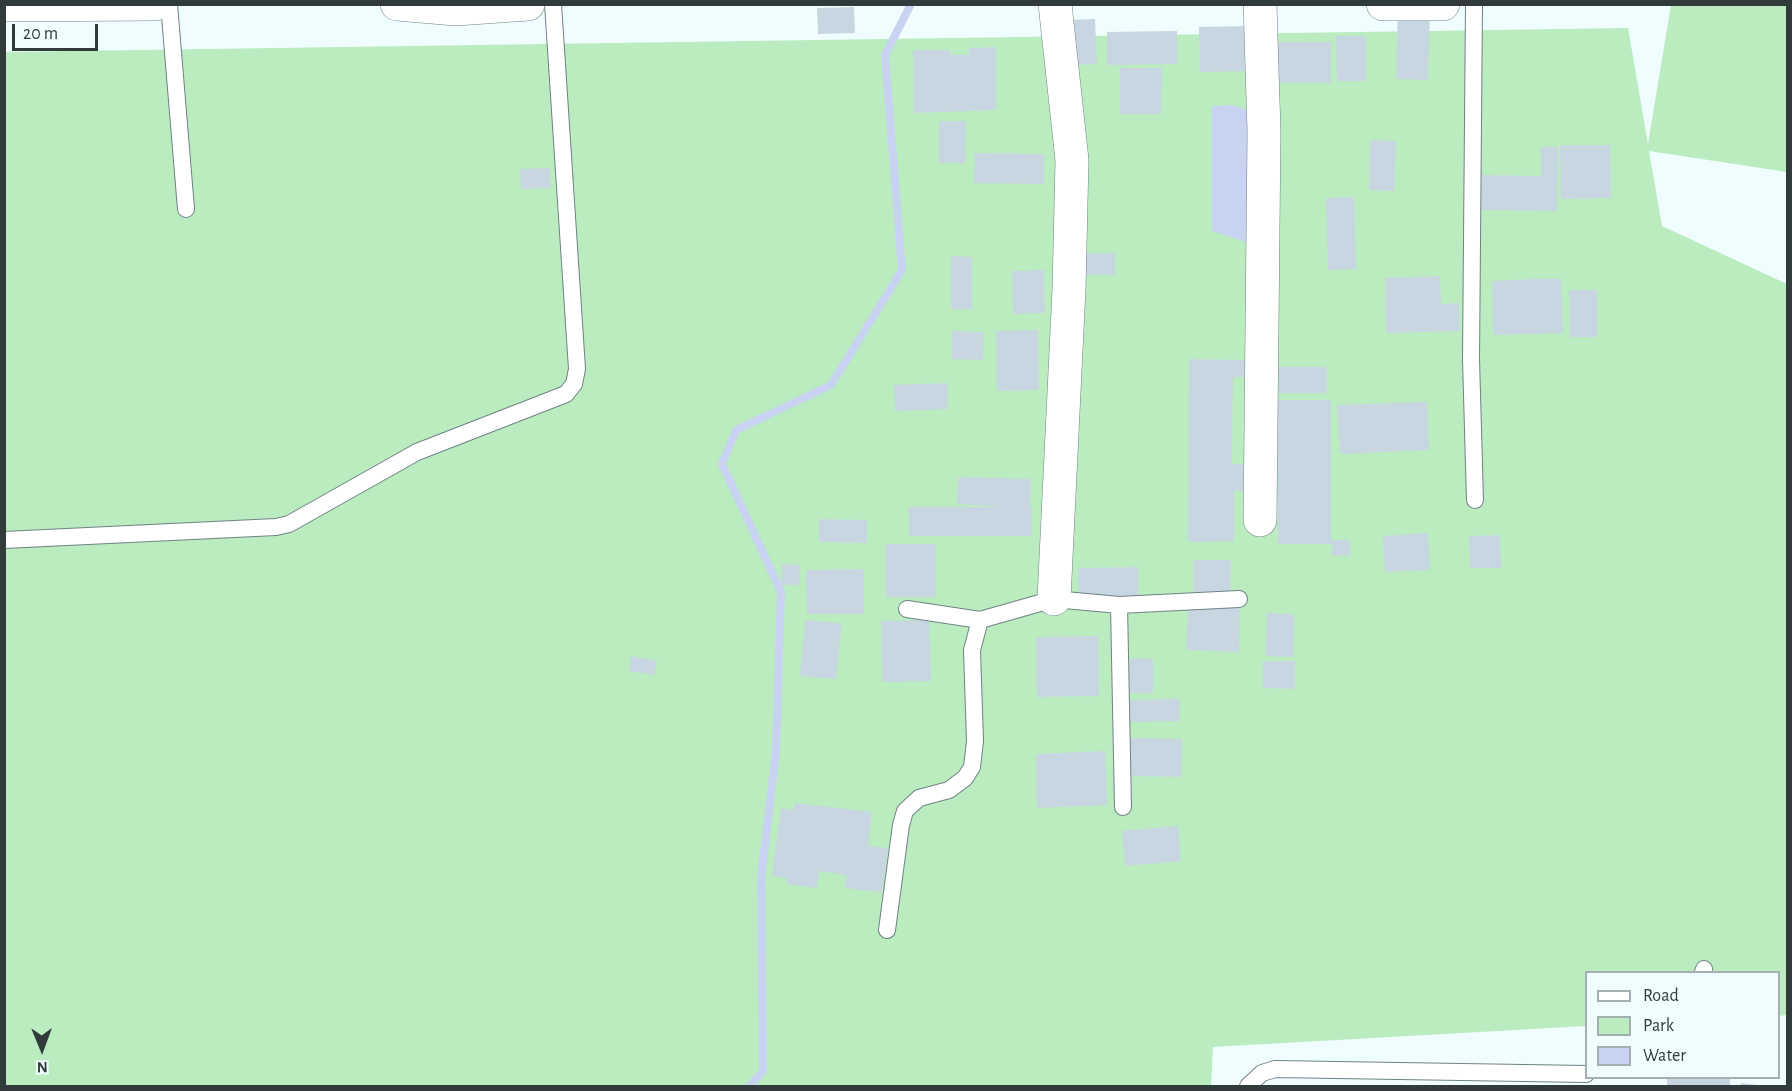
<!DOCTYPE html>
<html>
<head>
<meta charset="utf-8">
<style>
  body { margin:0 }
  #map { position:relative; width:1792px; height:1091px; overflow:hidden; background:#f0fdff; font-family:"Alegreya Sans",sans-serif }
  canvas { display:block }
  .frame { position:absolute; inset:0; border:6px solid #323b3c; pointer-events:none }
  .legend { position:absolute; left:1585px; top:971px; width:195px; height:108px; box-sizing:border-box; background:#f0fdff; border:2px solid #a4afb1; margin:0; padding:8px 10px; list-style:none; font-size:18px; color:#323b3c }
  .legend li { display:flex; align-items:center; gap:12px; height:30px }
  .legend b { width:30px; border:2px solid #a4afb1 }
  .north { position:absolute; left:12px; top:1019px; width:60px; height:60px; -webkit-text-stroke:4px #f0fdff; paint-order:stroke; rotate:179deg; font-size:16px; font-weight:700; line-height:24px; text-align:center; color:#323b3c }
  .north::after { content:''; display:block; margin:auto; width:21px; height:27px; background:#323b3c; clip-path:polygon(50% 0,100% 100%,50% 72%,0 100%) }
  .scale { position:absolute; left:12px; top:24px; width:86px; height:27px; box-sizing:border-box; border:3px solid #323b3c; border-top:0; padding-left:8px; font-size:18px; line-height:21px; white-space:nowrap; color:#323b3c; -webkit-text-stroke:4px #f0fdff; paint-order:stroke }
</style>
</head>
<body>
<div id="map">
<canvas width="1792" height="1091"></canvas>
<div class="frame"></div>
<ul class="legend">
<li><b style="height:8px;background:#fff"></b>Road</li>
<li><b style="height:16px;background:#baecbf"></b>Park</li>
<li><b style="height:16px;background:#c7d3f1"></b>Water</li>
</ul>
<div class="north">N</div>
<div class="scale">20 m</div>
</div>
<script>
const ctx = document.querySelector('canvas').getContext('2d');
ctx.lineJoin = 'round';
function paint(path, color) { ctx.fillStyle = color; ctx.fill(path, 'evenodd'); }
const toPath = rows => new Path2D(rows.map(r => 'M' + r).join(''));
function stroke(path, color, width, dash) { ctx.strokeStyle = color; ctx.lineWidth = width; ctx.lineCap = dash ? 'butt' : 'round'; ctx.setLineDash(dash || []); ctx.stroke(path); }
paint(toPath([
  [1671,5,1787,5,1787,172,1649,151,1662,226,1787,284,1787,1015,1779,1016,1778,972,1586,972,1586,1026,1213,1047,1211,1086,5,1086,4,52,1628,28,1648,144]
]), '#baecbf');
paint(toPath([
  [1232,105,1253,112,1252,244,1212,231,1212,106]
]), '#c7d3f1');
stroke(toPath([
  [750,1086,763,1071,761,879,776,751,781,592,722,464,736,430,831,385,902,270,885,55,910,6]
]), '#c7d3f1', 8);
paint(toPath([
  [854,7,855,33,818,34,817,8],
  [1398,11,1430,12,1428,80,1396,79],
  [1095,19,1097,64,1070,65,1067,20],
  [1254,26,1254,71,1200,72,1199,27],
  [1177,31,1177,64,1107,65,1107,32],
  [1336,36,1366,36,1366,81,1337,81],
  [1275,42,1331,42,1331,83,1275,83],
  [996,47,996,110,913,113,913,50,950,50,950,55,969,55,969,48],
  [1120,68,1162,68,1161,114,1120,114],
  [939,121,966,121,965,163,939,163],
  [1370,140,1396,141,1394,191,1369,190],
  [1560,145,1610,145,1611,198,1561,199],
  [1541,147,1558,147,1557,211,1481,210,1482,175,1541,176],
  [975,153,1044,154,1044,184,974,183],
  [550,168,551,188,521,189,520,169],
  [1354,197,1356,269,1328,270,1326,198],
  [1085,253,1115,253,1115,275,1085,275],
  [951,256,972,257,972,309,951,309],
  [1044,270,1045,313,1013,314,1012,271],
  [1440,276,1441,304,1459,303,1460,331,1386,333,1385,278],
  [1534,279,1561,279,1563,333,1493,335,1492,281],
  [1569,290,1597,290,1597,337,1569,337],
  [1038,330,1039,390,997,391,996,331],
  [952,331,984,332,983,360,952,359],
  [1189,359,1246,360,1245,377,1233,377,1232,464,1244,464,1243,491,1234,491,1234,541,1188,542],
  [1279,367,1327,367,1327,393,1279,393],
  [947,383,948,409,895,411,894,385],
  [1277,400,1331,400,1331,540,1350,540,1350,556,1331,555,1332,544,1278,544],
  [1427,402,1429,450,1340,454,1337,405],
  [958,477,1031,479,1030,507,1032,507,1032,536,909,536,909,507,1007,507,957,504],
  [819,519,867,520,867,543,819,542],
  [1428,533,1430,570,1385,572,1383,536],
  [1500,535,1501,568,1470,568,1469,536],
  [886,544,936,544,936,597,886,597],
  [1193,560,1231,560,1230,595,1193,594],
  [782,564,800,565,799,585,781,585],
  [1138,567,1138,597,1079,598,1078,568],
  [864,569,864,614,807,614,806,570],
  [1188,607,1240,608,1239,652,1186,650],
  [1267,613,1294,614,1293,657,1265,656],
  [805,620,842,623,836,679,800,676],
  [929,620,931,681,882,682,881,621],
  [1098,636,1099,696,1037,697,1036,637],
  [631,656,657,661,654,675,629,671],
  [1130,658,1153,659,1153,693,1129,693],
  [1263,661,1295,661,1295,689,1263,688],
  [1179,699,1180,721,1128,722,1127,700],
  [1129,738,1182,739,1181,777,1129,776],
  [1105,751,1107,805,1037,808,1036,754],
  [795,803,872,812,868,846,888,848,882,892,845,888,846,875,819,871,817,888,786,884,787,878,772,876,781,808,794,810],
  [1178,826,1181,861,1125,866,1122,831],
  [1667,1078,1730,1078,1730,1086,1667,1086],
  [1741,1083,1759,1085,1759,1086,1740,1086]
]), '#c7d6e1');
const service = toPath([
  [169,4,186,209],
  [1474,4,1471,359,1475,500],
  [4,540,276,527,289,524,417,452,566,394,574,384,577,369,553,4],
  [1119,605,1239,599],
  [907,609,980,620],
  [887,930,901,825,905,811,919,798,949,790,965,778,972,767,975,741,972,650,980,620,1054,599,1119,605,1123,807],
  [1703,972,1704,969],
  [1248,1086,1262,1073,1275,1069,1586,1074]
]);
const minor = toPath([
  [397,4,456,9,528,4],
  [1383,4,1443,4],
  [4,5,155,4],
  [1260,520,1264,132,1260,4],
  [1054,599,1069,289,1072,160,1055,4]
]);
stroke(service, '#6f8285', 18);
stroke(minor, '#6f8285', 34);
stroke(service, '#fff', 16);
stroke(minor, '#fff', 33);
</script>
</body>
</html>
